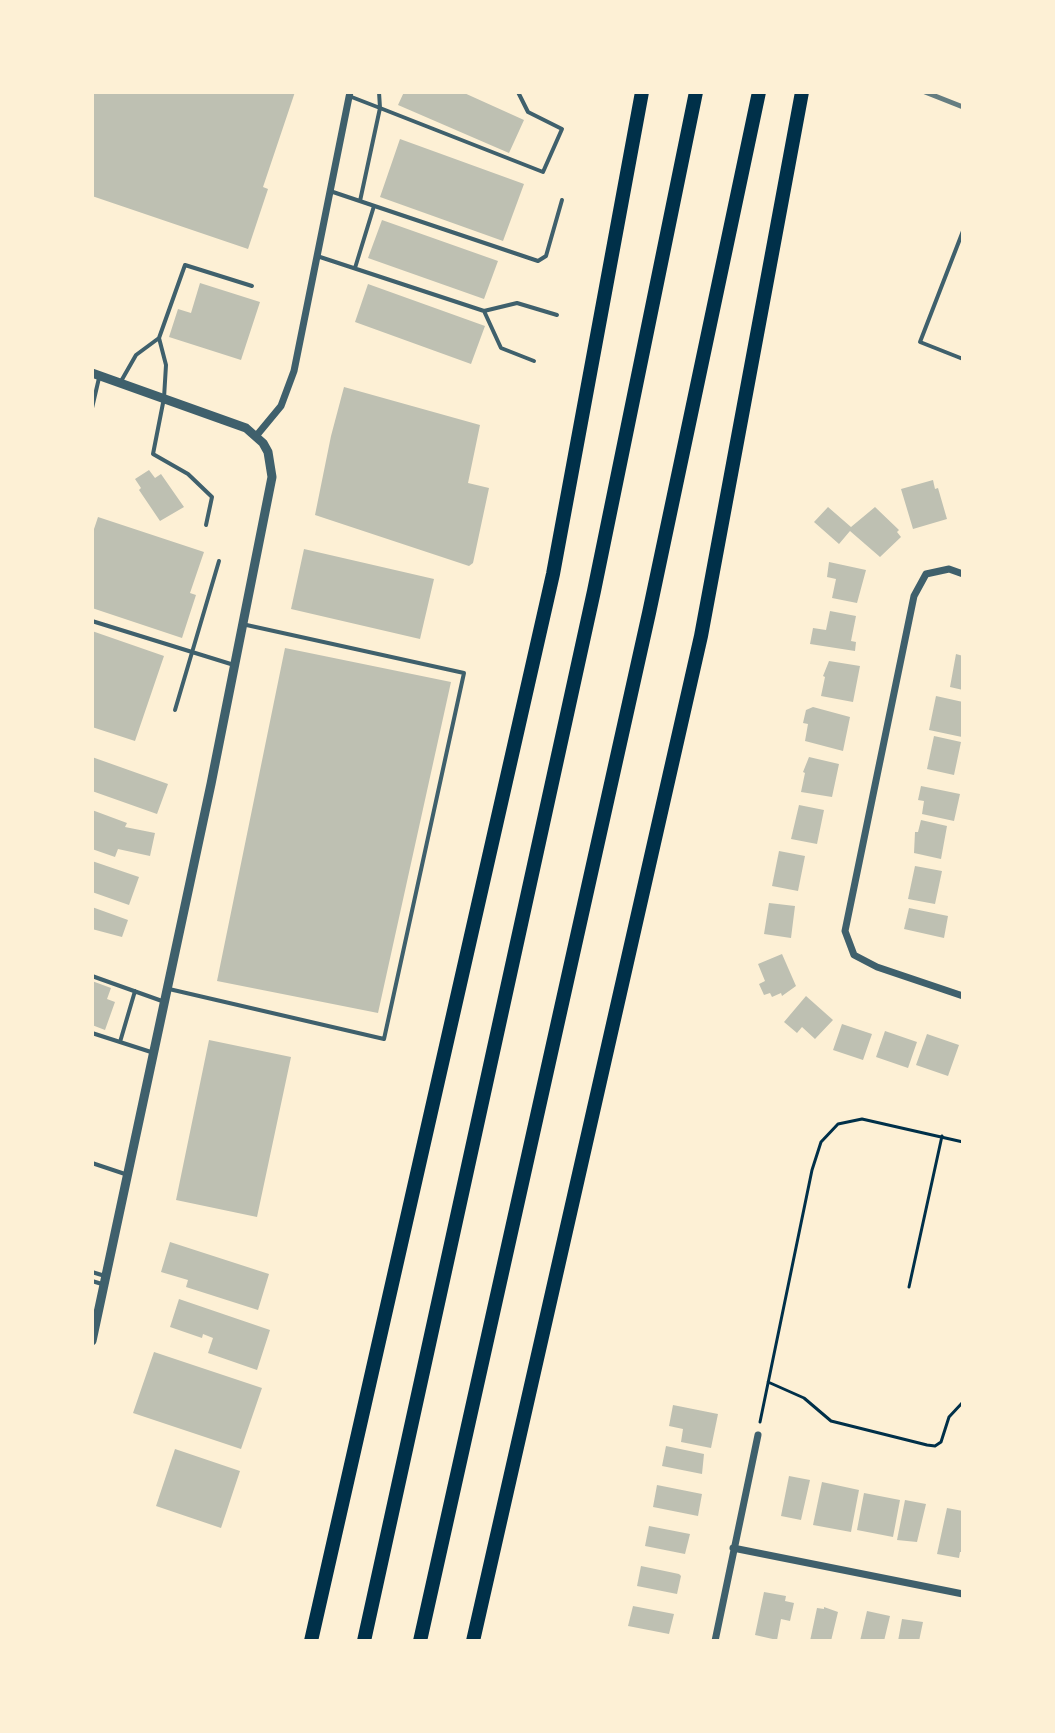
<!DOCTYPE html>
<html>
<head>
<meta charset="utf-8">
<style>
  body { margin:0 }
  #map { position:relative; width:1055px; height:1733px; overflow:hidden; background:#fdf0d5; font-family:Lato,sans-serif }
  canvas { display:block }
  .frame { position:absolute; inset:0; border:94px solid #fdf0d5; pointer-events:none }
</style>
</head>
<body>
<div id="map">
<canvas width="1055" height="1733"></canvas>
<div class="frame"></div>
</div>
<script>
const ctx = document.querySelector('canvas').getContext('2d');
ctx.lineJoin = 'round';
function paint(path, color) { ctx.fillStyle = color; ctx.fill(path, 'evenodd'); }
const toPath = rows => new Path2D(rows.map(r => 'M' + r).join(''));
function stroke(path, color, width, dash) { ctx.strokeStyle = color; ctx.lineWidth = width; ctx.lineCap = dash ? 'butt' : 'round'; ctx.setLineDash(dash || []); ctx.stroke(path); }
paint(toPath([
  [92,92,295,92,263,187,268,189,248,249,92,196],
  [404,92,462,92,524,120,509,153,398,105],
  [400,139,524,184,503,241,380,197],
  [382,220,498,261,484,299,368,258],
  [200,283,260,302,241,360,169,337,178,309,191,313],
  [368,284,485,326,471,364,355,322],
  [344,387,480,425,468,483,489,488,473,563,469,566,315,515,331,436],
  [149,470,155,478,161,474,184,507,160,521,139,490,141,488,135,479],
  [933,480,935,489,938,488,947,519,913,529,901,489],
  [828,507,851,527,875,507,899,530,897,532,901,537,880,557,850,531,839,544,814,522],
  [98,517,204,552,190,593,196,595,182,638,92,608,92,535],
  [304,549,434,579,420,639,291,609],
  [829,562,866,570,857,603,832,598,836,579,827,577],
  [830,611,856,616,851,641,856,642,855,651,810,644,813,628,826,630],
  [92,631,164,656,135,741,92,727],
  [285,648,451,682,378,1013,217,981],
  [956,654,963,656,963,690,950,687],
  [829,661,860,666,853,702,821,696,825,677,823,676],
  [936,696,963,702,962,737,929,730],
  [813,707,850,717,843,751,805,741,808,724,803,723,806,710],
  [934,736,961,742,954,775,927,769],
  [92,757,168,784,157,814,92,791],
  [809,757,839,764,832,797,801,792,805,773,803,772],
  [921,786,960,794,954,821,922,814,924,801,918,800],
  [799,805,824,810,817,844,791,839],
  [92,810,127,823,125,827,155,833,150,856,118,849,115,857,92,849],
  [921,820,947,826,941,859,914,853,915,832,918,832],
  [779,851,805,856,798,891,772,886],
  [92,861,139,877,129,905,92,892],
  [915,866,942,871,935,904,908,899],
  [769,903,795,906,791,938,764,934],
  [92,907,128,920,122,937,92,929],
  [909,908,948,916,944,938,904,929],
  [782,954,796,986,782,996,781,993,772,997,770,993,764,995,759,984,765,981,758,964],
  [92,981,111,988,107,999,115,1002,105,1030,92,1025],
  [806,996,833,1020,815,1039,802,1027,797,1033,784,1022],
  [842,1024,872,1034,863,1060,833,1050],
  [885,1031,917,1042,908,1068,876,1057],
  [927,1034,959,1045,948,1076,916,1065],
  [209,1040,291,1057,257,1217,176,1200],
  [170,1242,269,1274,258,1310,186,1287,188,1280,161,1272],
  [179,1299,270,1330,257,1370,208,1353,213,1338,203,1334,202,1338,170,1327],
  [154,1352,262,1388,241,1449,133,1413],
  [673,1405,718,1414,711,1448,681,1442,683,1429,669,1426],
  [666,1446,704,1454,702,1474,662,1466],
  [175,1449,240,1471,221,1528,156,1506],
  [789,1476,810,1480,801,1520,781,1516],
  [822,1482,859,1490,851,1532,813,1525],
  [657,1485,702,1494,698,1516,653,1507],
  [864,1493,900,1500,893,1537,857,1530],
  [905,1500,926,1504,917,1542,897,1540],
  [947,1508,963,1511,963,1552,960,1552,959,1558,937,1554],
  [649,1526,690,1534,685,1554,645,1546],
  [641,1566,679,1574,681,1576,677,1594,637,1586],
  [764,1592,786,1596,785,1601,794,1603,790,1621,781,1619,777,1640,755,1635],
  [633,1606,674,1614,669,1634,628,1626],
  [824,1607,838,1612,831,1641,810,1641,817,1608,824,1609],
  [867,1611,890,1616,884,1641,860,1641],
  [902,1619,923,1622,919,1641,898,1641]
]), '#bec0b2');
stroke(toPath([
  [909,1287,942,1136],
  [768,1382,804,1398,831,1421,927,1445,935,1446,941,1442,949,1417,963,1402],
  [760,1422,812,1170,821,1142,838,1124,862,1119,963,1142]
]), '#003049', 3);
stroke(toPath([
  [379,92,380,108,543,172,562,129,528,112,518,92],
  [542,92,586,92],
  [349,96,380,108,360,201],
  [330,191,538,261,546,256,562,200],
  [963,231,920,342,963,359],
  [317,256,484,311,501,348,534,361],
  [355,268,374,206],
  [484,311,517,303,557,315],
  [120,383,136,355,159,338],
  [92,408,99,378],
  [206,525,212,497,188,474,153,454,164,398,166,365,159,338,185,265,252,286],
  [92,621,234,665],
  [175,710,219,561],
  [92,976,162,1001],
  [169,989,384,1039,464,673,242,624],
  [92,1033,151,1052],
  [120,1042,135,991],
  [92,1163,125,1174],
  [92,1272,105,1276],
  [92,1281,102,1284]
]), '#3f606c', 4);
stroke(toPath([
  [257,435,281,406,294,371,350,92],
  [963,574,949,569,926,574,914,596,845,931,854,955,877,967,963,996],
  [733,1548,963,1594],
  [715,1641,758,1435]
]), '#3f606c', 7);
stroke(toPath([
  [92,373,246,428,263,443,268,452,272,477,211,784,92,1341]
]), '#3f606c', 9);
stroke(toPath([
  [311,1641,553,574,642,92],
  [364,1641,594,591,696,92],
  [420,1641,649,613,759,92],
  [473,1641,701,636,802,92]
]), '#003049', 14);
stroke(toPath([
  [925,92,963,107]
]), '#657d81', 5);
</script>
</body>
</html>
